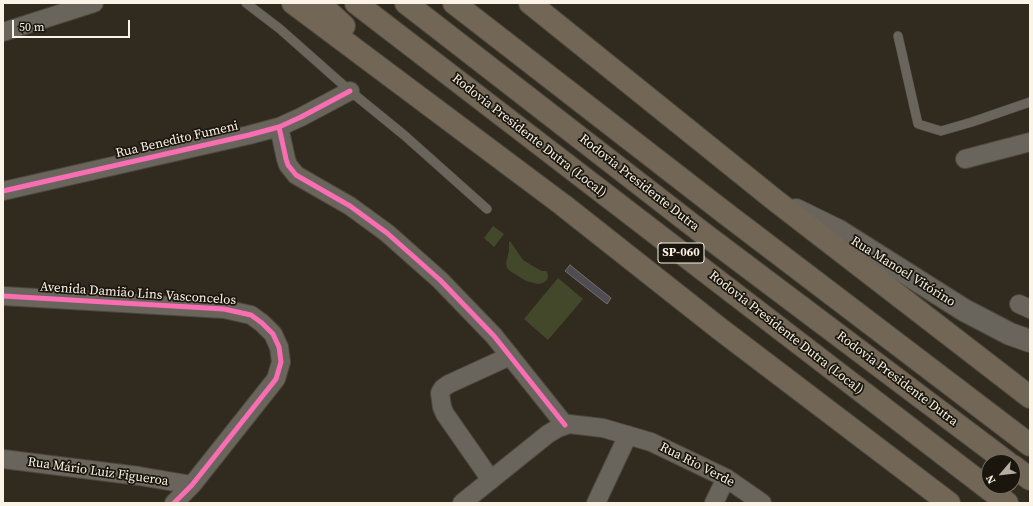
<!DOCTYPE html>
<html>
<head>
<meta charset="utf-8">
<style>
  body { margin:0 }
  #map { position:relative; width:1033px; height:506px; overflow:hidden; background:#312b1f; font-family:"Source Serif 4",serif }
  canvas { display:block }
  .frame { position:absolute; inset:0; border:4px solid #faf3e6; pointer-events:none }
  .north { position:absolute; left:981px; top:454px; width:40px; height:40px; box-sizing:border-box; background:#1b160d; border:1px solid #746e64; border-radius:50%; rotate:242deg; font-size:11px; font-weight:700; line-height:16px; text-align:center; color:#faf3e6 }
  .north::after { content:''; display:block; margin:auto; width:14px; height:18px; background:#b4ada0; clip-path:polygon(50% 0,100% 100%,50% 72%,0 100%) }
  .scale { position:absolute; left:12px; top:20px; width:118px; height:18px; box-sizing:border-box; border:2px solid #faf3e6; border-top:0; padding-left:5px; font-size:12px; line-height:14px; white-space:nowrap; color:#faf3e6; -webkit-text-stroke:3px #1b160d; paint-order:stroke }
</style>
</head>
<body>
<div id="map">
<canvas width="1033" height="506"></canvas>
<div class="frame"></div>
<div class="north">N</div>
<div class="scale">50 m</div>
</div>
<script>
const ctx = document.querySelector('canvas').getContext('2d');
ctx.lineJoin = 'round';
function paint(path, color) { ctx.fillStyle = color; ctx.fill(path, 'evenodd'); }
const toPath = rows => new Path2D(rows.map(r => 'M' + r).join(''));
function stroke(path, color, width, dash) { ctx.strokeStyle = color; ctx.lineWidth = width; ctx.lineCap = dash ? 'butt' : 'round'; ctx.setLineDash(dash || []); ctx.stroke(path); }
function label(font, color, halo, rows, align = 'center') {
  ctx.font = font + ' "Source Serif 4",serif'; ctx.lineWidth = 3.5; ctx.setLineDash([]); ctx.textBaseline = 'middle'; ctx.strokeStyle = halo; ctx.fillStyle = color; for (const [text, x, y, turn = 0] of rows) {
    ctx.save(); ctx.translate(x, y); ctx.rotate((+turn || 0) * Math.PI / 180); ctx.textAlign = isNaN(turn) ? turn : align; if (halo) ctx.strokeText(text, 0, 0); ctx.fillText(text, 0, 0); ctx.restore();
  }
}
paint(toPath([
  [493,226,504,234,494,247,484,238],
  [510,241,523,260,536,268,542,271,547,271,548,276,547,280,543,283,538,284,526,281,510,271,507,268,506,263,509,251,509,242],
  [558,278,583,299,548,340,524,319]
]), '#424829');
const building = toPath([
  [570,265,611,298,607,304,565,271,570,265]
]);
paint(building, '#4f4d52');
stroke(building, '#716f6f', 1);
const service = toPath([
  [246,3,280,29,350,91,404,135,487,209],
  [898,36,918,124,941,131,972,122,1030,102]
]);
const minor = toPath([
  [3,32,94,3],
  [279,127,286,159,288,165,296,175,350,206,387,233,440,280,494,336,565,425],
  [965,159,1030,142],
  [3,191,249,135,279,127,301,117,350,91],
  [3,296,224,309,251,315,262,323,273,334,279,347,281,362,276,379,192,485,174,503],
  [1019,304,1030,309],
  [3,459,139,476,192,485],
  [491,480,445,414,442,407,440,393,443,388,449,384,510,356],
  [462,503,548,434,558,428,569,424,603,428,651,442,726,478,762,503],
  [596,503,628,435],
  [714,503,726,478]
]);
const secondary = toPath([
  [796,210,839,231,964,310,1010,334,1030,341]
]);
const motorway = toPath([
  [293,3,563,205,720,329,949,503],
  [319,3,344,26],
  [356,3,1007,503],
  [406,3,704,234,1007,462],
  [454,3,725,213,1030,445],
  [530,3,776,201,1030,397],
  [1013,466,1030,479]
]);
stroke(service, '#4d483e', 10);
stroke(minor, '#4d483e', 20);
stroke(secondary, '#4d483e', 24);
stroke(motorway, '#4d483e', 24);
stroke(service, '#69655c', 9);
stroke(minor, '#69655c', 18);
stroke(secondary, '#69655c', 22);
stroke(motorway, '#726757', 22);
stroke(toPath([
  [279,127,286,159,288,165,296,175,350,206,387,233,440,280,494,336,565,425],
  [3,191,249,135,279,127,301,117,350,91],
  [3,296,224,309,251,315,262,323,273,334,279,347,281,362,276,379,192,485,174,503]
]), '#f96db3', 5);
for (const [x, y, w] of [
  [681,253,46]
]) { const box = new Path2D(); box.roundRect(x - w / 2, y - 10, w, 20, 3); ctx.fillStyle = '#1b160d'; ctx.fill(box); stroke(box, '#faf3e6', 1); }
label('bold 12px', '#faf3e6', null, [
  ["SP-060",681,253]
]);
label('13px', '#faf3e6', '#1b160d', [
  ["Rodovia Presidente Dutra (Local)",529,136,38],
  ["Rua Benedito Fumeni",177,140,-13],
  ["Rodovia Presidente Dutra",639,183,38],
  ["Rua Manoel Vitórino",903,272,32],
  ["Avenida Damião Lins Vasconcelos",138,294,4],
  ["Rodovia Presidente Dutra (Local)",786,333,38],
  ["Rodovia Presidente Dutra",897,379,37],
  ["Rua Rio Verde",697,465,27],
  ["Rua Mário Luiz Figueroa",98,472,8]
]);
</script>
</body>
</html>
